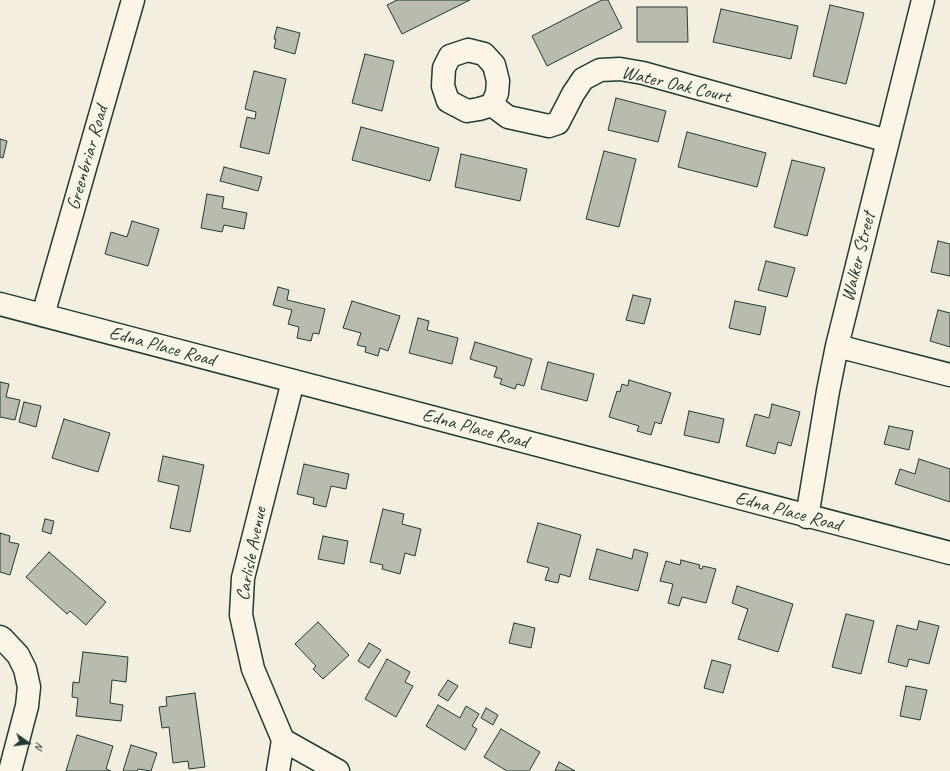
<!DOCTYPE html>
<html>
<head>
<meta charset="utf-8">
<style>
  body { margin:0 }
  #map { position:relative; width:950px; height:771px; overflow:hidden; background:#f3eede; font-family:Caveat,sans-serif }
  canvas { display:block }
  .north { position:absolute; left:8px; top:723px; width:40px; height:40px; -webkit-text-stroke:3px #fcf5e5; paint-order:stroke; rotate:104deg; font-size:11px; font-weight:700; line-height:16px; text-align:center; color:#1f3d34 }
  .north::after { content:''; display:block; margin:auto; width:14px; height:18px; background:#1f3d34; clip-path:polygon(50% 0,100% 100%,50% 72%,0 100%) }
</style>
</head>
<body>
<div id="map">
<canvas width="950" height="771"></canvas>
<div class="north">N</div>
</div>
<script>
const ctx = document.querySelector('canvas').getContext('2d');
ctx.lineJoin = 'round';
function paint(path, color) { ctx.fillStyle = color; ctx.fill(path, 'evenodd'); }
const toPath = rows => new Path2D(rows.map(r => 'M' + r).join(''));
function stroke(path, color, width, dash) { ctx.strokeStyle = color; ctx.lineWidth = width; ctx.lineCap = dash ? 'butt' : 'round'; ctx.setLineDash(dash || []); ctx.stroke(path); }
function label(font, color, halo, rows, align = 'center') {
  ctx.font = font + ' Caveat,sans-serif'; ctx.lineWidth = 3; ctx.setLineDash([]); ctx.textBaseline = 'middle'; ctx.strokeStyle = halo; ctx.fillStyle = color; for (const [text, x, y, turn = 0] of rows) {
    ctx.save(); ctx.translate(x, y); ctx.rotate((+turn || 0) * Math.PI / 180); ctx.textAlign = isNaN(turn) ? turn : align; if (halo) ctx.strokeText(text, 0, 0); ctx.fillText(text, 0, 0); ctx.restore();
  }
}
const building = toPath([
  [397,0,470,0,402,34,387,5,397,0],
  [602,0,608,0,622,28,547,66,532,36,602,0],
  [830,5,864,13,846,84,813,76,830,5],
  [637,7,687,7,688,42,637,42,637,7],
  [721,9,798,26,791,59,713,42,721,9],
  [277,27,300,33,295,54,274,48,276,39,274,39,277,27],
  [365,54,394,61,382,111,352,103,365,54],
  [254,71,286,79,269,154,240,147,247,117,255,119,256,112,245,109,254,71],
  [616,98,666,111,658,142,608,130,616,98],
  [361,127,439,148,430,181,352,160,361,127],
  [687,132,766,153,757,187,678,167,687,132],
  [0,139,7,141,3,158,0,157,0,139],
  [604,151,636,159,619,227,586,219,604,151],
  [461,154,527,169,520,201,455,187,461,154],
  [792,160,825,168,807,236,774,227,792,160],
  [224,167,262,177,258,191,220,181,224,167],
  [207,194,224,197,222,208,247,213,244,229,224,225,222,232,201,228,207,194],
  [132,221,159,229,148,266,105,254,111,232,127,237,132,221],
  [938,241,950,244,950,276,931,272,938,241],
  [766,261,795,268,787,297,758,290,766,261],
  [278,287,289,290,287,300,325,309,319,334,313,333,311,341,297,338,299,327,288,324,292,310,273,305,278,287],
  [633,295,651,299,644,324,626,320,633,295],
  [352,301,400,316,388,351,380,348,378,356,365,352,366,347,357,345,361,333,343,328,352,301],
  [735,301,766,307,760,335,729,328,735,301],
  [938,310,950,313,950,347,930,341,938,310],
  [418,318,429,321,427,330,458,338,452,364,409,353,418,318],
  [475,342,532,359,524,386,517,384,515,389,500,384,502,379,494,377,497,367,470,359,475,342],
  [548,362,594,374,587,401,541,389,548,362],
  [629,380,671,393,661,424,655,422,651,435,637,431,639,426,609,417,617,391,620,392,622,384,628,386,629,380],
  [0,382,9,384,6,397,20,400,15,420,0,417,0,382],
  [24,402,41,406,36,427,19,422,24,402],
  [772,404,800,412,791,446,778,442,775,454,746,446,755,414,769,418,772,404],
  [689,411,724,419,719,443,684,435,689,411],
  [64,419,110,433,98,472,52,458,64,419],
  [889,426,913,431,909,450,884,444,889,426],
  [163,456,204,465,190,532,170,528,179,486,158,481,163,456],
  [919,459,950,469,950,502,895,484,900,469,915,474,919,459],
  [304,464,349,474,346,489,331,486,326,507,313,504,314,498,297,494,304,464],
  [383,509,404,514,402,524,421,529,415,556,405,553,400,574,382,569,383,565,370,562,383,509],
  [45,519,54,521,51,534,42,531,45,519],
  [538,523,581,535,570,577,560,574,558,583,545,580,549,568,527,562,538,523],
  [0,533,10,536,9,542,19,544,10,575,0,572,0,533],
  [323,536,348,541,344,564,318,559,323,536],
  [597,549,632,559,634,549,648,553,638,591,589,579,597,549],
  [49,552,106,602,86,625,70,611,67,614,26,577,49,552],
  [681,560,700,565,699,568,702,569,703,566,716,569,706,603,682,597,679,606,668,603,673,584,660,581,666,561,680,565,681,560],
  [737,586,793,604,778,652,738,639,748,609,732,603,737,586],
  [846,614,874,621,861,674,832,667,846,614],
  [919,621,939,626,929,664,909,659,907,667,888,662,897,625,917,630,919,621],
  [318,622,349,655,323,679,313,669,316,666,295,644,318,622],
  [514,623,535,628,531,648,509,643,514,623],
  [369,643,381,650,369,668,358,661,369,643],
  [83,652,128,657,126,682,112,680,110,703,123,705,121,721,76,716,78,698,72,697,73,682,79,683,83,652],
  [387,659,410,672,405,682,413,686,396,717,365,699,387,659],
  [712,660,731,665,723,693,704,688,712,660],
  [448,680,458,686,448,701,438,695,448,680],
  [906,686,927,690,920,720,900,716,906,686],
  [195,693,205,767,189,769,188,761,173,763,169,727,162,728,159,707,167,706,166,697,195,693],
  [438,705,460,718,466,706,479,714,472,726,477,729,465,750,426,726,438,705],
  [486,708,498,715,493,725,481,718,486,708],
  [501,729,540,752,529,771,507,771,484,757,501,729],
  [77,735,113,746,106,769,111,771,66,771,77,735],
  [131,745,157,753,151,771,138,769,137,771,123,771,131,745],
  [559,762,575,771,555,771,559,762]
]);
paint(building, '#b8bcae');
stroke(building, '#1f3d34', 1);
const minor = toPath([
  [468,50,484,54,494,65,498,81,497,93,492,105,479,109,467,111,448,101,443,86,444,68,450,56,468,50],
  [492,105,508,117,549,126,558,123,573,94,583,79,600,70,620,69,643,73,888,141],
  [43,315,133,0],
  [837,346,950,375],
  [807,517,828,391,837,346,923,0],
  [0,637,3,639,18,655,25,669,29,687,27,706,10,771],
  [283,740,338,771],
  [278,771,283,740,253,669,241,615,243,578,293,381]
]);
const tertiary = toPath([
  [0,304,950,553]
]);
stroke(minor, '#1f3d34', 25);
stroke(tertiary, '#1f3d34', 25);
stroke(minor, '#fcf5e5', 22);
stroke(tertiary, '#fcf5e5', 22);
label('19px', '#1f3d34', '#fcf5e5', [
  ["Water Oak Court",676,85,13],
  ["Greenbriar Road",88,158,-74],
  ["Walker Street",859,257,-76],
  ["Edna Place Road",162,347,15],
  ["Edna Place Road",475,429,15],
  ["Edna Place Road",788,512,15],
  ["Carlisle Avenue",252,554,-79]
]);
</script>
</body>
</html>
